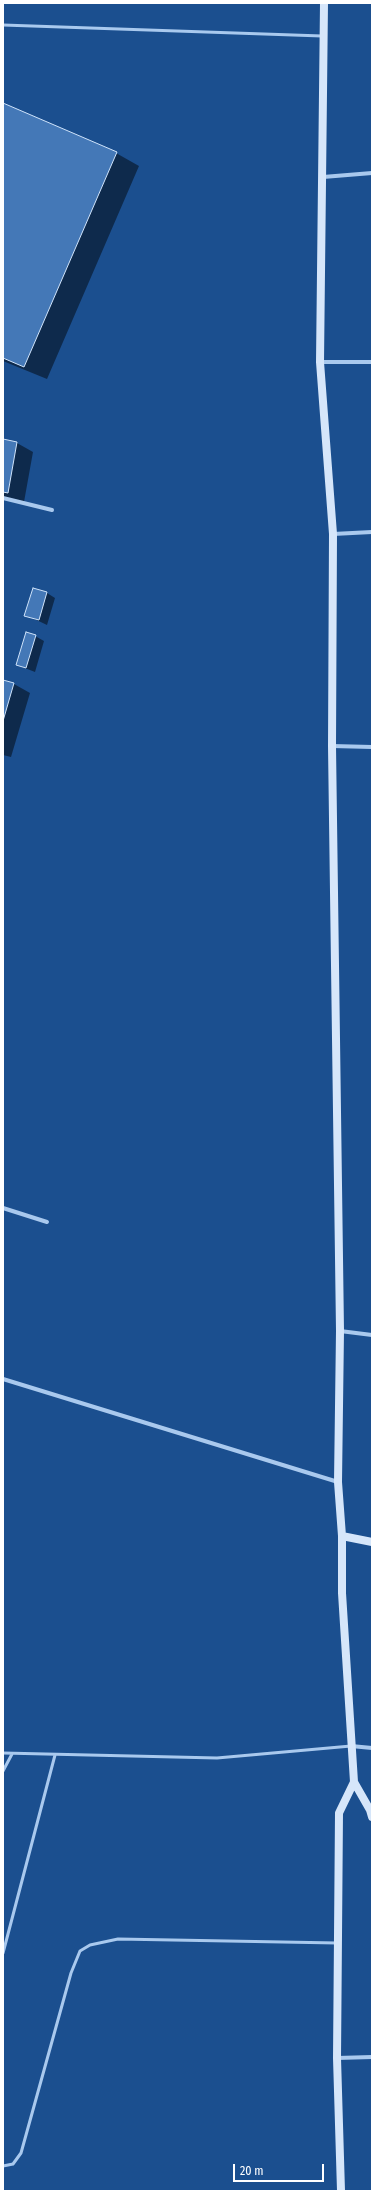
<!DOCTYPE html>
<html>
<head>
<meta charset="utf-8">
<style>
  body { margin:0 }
  #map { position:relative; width:375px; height:2194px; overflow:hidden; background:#1b4f8f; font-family:"Fira Sans Condensed",sans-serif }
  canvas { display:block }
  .frame { position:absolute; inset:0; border:4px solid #fff; pointer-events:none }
  .scale { position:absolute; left:233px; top:2164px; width:91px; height:18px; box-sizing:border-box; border:2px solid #fff; border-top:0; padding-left:5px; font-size:12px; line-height:14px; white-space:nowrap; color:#fff; -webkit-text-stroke:3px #1b4f8f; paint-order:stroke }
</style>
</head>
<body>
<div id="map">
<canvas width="375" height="2194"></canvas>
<div class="frame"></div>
<div class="scale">20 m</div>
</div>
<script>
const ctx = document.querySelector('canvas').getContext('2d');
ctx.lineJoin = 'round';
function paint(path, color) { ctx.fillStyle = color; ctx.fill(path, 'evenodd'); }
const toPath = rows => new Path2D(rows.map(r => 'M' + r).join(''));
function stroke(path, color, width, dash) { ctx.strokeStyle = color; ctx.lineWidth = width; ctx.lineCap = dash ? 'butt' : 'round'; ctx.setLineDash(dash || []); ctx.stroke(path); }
paint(toPath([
  [3,105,116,153,139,166,47,379,3,361],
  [3,440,17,443,33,452,24,502,3,498],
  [47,593,55,598,47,625,26,615],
  [35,636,44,641,35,672,17,665],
  [3,681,14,684,30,693,11,757,3,755]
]), '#0007');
const building = toPath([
  [3,103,117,152,24,367,3,358,3,103],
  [3,439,17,442,8,493,3,492,3,439],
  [33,588,47,592,39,620,24,616,33,588],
  [26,632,36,635,26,668,16,665,26,632],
  [3,680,14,683,3,721,3,680]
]);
paint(building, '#4478b7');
stroke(building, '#cfe3fa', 1);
stroke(toPath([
  [3,25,322,36],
  [3,1753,217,1758,351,1746],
  [3,1771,12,1754],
  [3,1953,55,1755],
  [3,2166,13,2164,21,2153,71,1973,80,1951,90,1945,118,1939,337,1943]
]), '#a9c9ee', 3);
stroke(toPath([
  [323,177,372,173],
  [320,362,372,362],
  [3,498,52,510],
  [333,534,372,532],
  [332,746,372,747],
  [3,1208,47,1222],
  [340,1331,372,1335],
  [3,1379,338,1482],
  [351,1746,372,1748],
  [337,2058,372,2057]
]), '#a9c9ee', 4);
stroke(toPath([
  [324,3,320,362,333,534,332,746,340,1331,338,1482,342,1536,342,1593,354,1782,370,1810,372,1817],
  [342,1536,372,1542],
  [341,2191,337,2058,339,1813,354,1782]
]), '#d6e6fa', 8);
</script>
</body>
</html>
